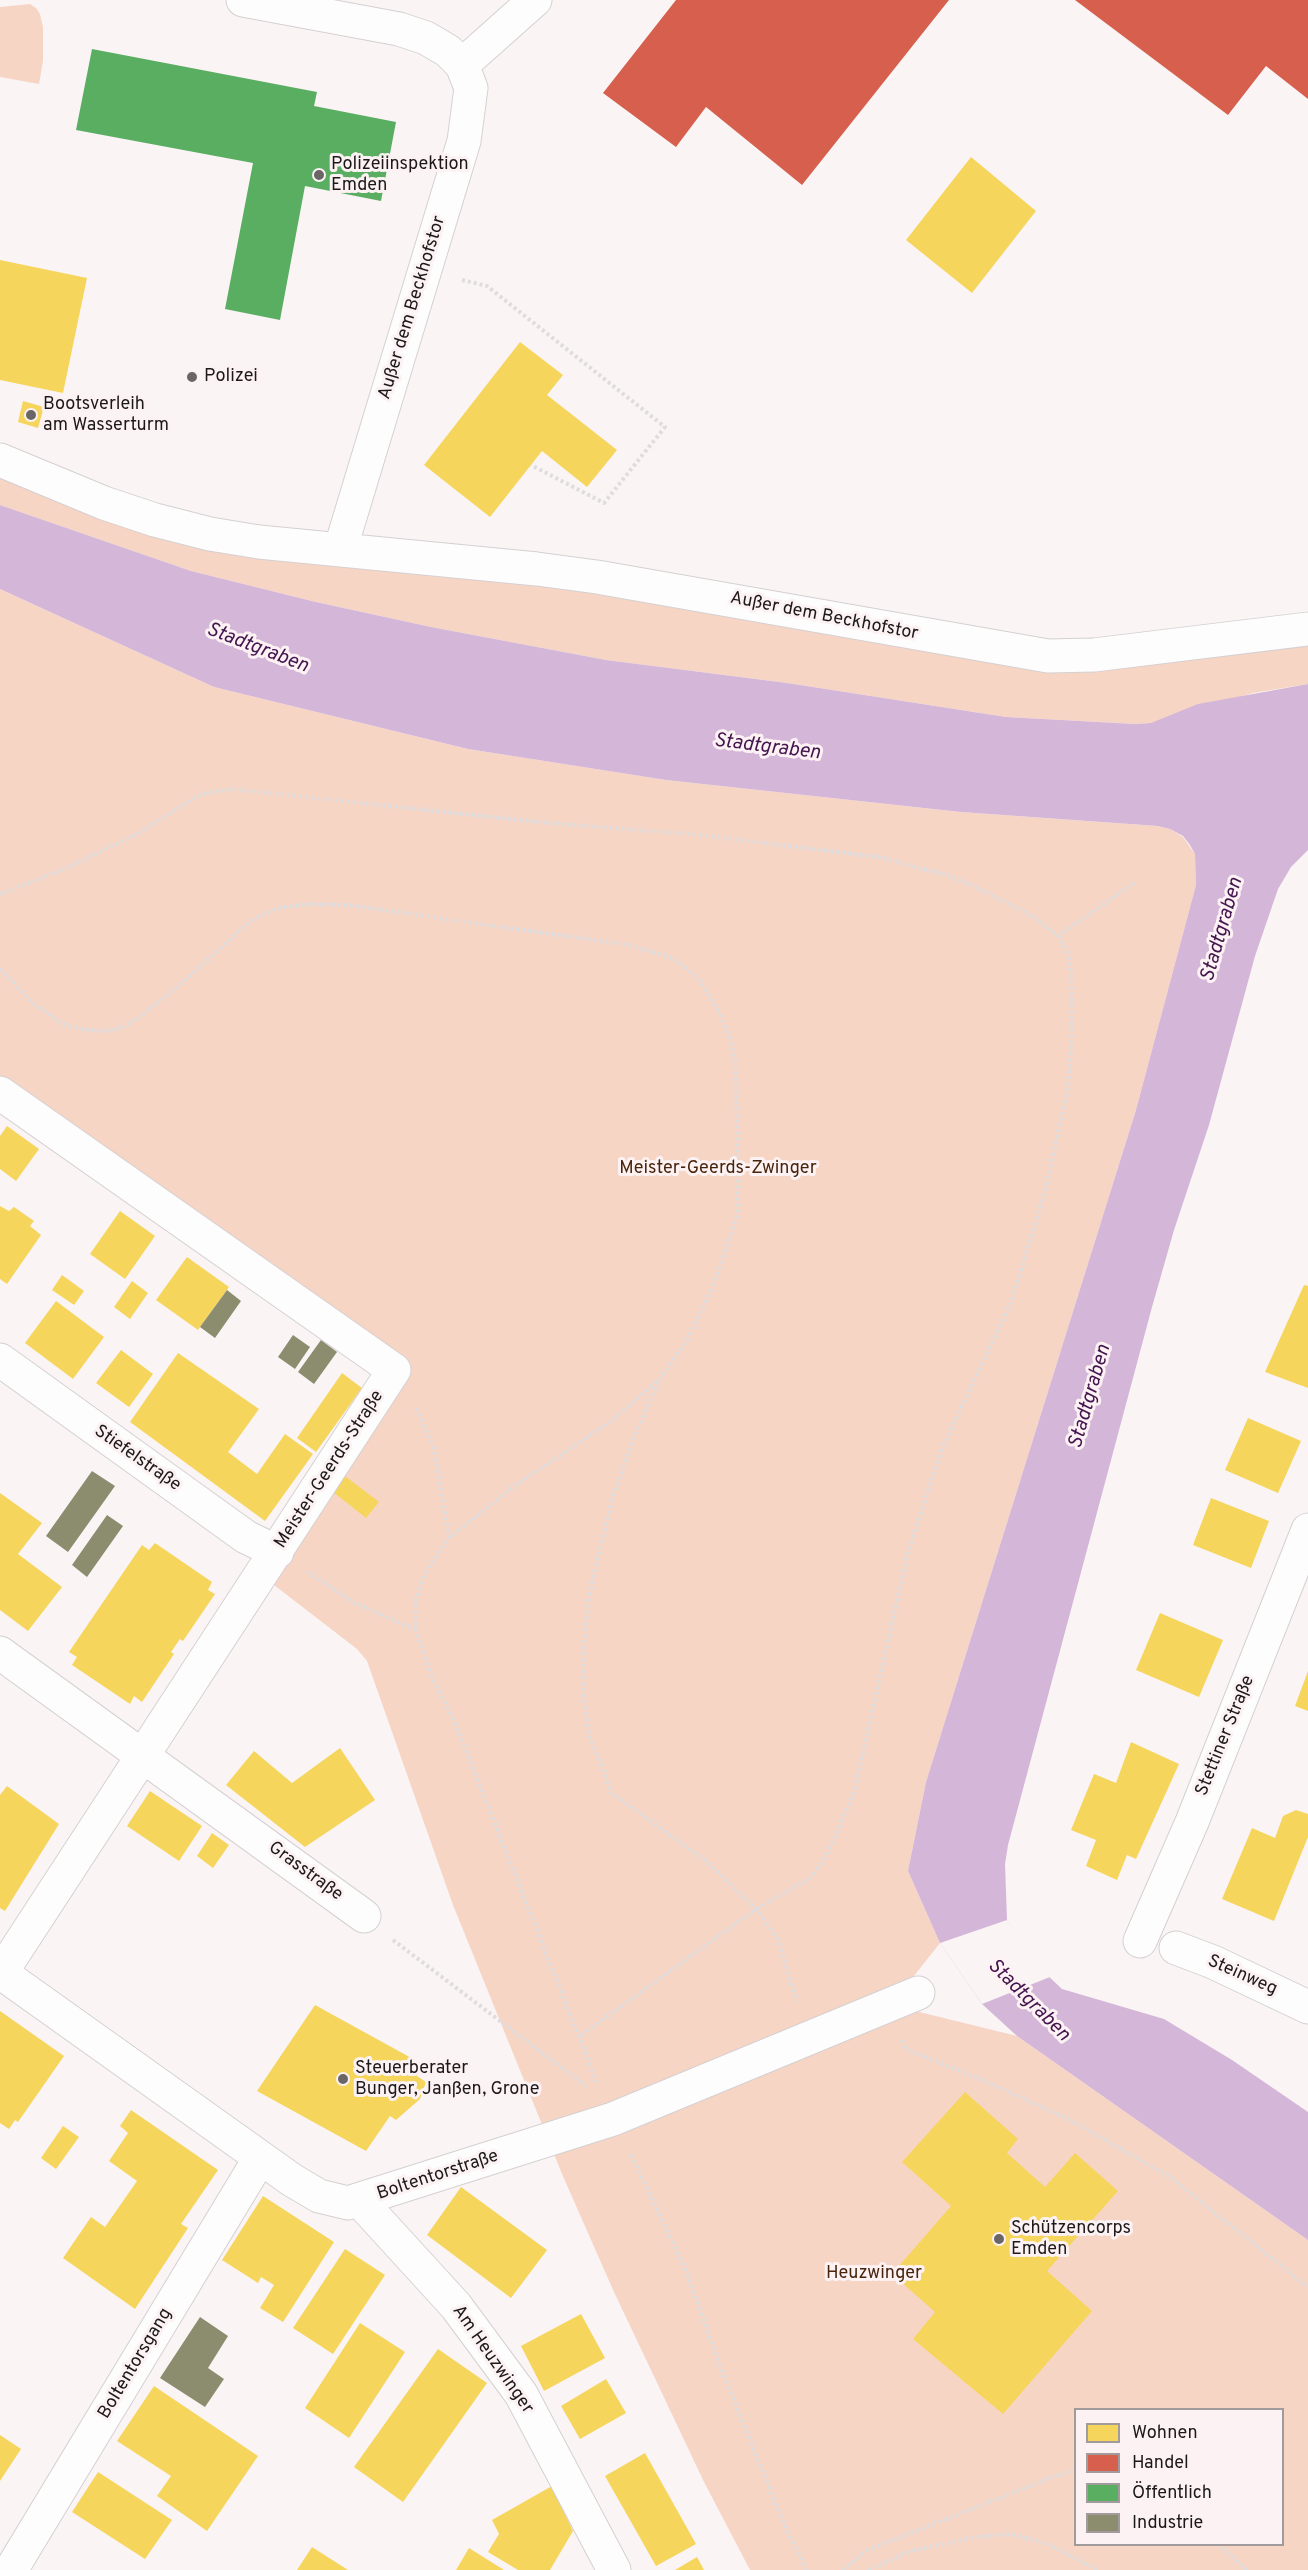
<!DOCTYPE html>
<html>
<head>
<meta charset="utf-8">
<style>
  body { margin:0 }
  #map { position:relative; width:1308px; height:2570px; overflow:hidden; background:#faf4f5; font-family:Overpass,sans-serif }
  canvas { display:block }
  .legend { position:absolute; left:1074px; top:2408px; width:210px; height:138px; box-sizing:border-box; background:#fcf2f3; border:2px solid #a29b9c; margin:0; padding:8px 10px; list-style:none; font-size:18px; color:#1c1919 }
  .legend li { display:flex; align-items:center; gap:12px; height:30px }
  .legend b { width:30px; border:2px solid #a29b9c }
</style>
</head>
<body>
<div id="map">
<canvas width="1308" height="2570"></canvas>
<ul class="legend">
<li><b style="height:16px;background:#f6d55c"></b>Wohnen</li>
<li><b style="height:16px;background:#d6604d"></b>Handel</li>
<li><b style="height:16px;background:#5aae61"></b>Öffentlich</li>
<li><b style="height:16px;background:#8c8c6e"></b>Industrie</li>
</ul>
</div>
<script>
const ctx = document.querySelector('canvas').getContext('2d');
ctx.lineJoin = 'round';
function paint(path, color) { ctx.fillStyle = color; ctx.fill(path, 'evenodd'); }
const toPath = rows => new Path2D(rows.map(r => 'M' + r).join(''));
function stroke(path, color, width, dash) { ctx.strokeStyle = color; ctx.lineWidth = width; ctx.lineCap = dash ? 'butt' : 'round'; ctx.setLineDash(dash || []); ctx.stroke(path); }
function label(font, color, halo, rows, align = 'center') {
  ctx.font = font + ' Overpass,sans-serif'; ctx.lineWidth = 6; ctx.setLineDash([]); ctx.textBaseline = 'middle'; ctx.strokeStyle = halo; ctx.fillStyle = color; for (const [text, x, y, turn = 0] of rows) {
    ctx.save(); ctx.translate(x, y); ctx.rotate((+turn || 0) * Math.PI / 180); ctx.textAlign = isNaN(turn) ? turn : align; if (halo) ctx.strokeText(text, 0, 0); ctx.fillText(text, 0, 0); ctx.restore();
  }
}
paint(toPath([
  [30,4,36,8,40,14,43,27,43,61,39,84,0,77,0,7],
  [0,460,104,503,1048,656,1308,618,1308,684,1253,693,1151,723,1135,724,1006,717,787,683,606,660,431,627,316,602,191,571,0,505],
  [0,589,214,687,468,749,666,780,961,812,1158,826,1170,829,1183,837,1195,854,1196,885,1136,1110,926,1782,908,1871,940,1943,891,2005,1017,2036,1308,2240,1308,2570,750,2570,704,2482,614,2292,562,2174,453,1905,367,1661,357,1649,261,1575,394,1370,0,1093],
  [1076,2410,1282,2410,1282,2544,1076,2544]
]), '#f7d5c5');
paint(toPath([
  [0,505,191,571,316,602,431,627,606,660,787,683,1006,717,1135,724,1151,723,1198,704,1308,684,1308,850,1291,867,1278,889,1255,956,1209,1125,1174,1230,1152,1307,1008,1845,1005,1864,1007,1920,1044,1972,1062,1989,1164,2019,1232,2060,1308,2112,1308,2240,1017,2036,982,2004,940,1943,908,1871,926,1782,1136,1110,1196,885,1195,854,1190,845,1183,836,1170,829,1158,826,961,812,666,780,468,749,214,687,0,589]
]), '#d4b6d8');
paint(toPath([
  [1007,1920,1050,1977,982,2004,940,1943]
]), '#faf4f5');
paint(toPath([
  [971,157,1036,211,972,293,906,240],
  [0,260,87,278,63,393,0,380],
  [520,342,563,375,547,395,617,450,587,487,542,451,490,517,424,465],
  [23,401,44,407,38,428,18,422],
  [7,1126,39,1149,16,1181,0,1169,0,1136],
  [0,1206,9,1211,14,1207,34,1221,30,1226,41,1235,7,1284,0,1279],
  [120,1211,155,1236,125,1279,90,1254],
  [187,1257,229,1287,198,1330,156,1300],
  [62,1275,84,1291,74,1305,52,1290],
  [132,1281,148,1293,130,1319,114,1307],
  [1304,1285,1308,1286,1308,1388,1265,1372],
  [56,1301,104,1337,73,1379,25,1343],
  [121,1350,153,1374,129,1407,96,1383],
  [178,1353,259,1409,228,1452,257,1474,285,1434,313,1454,265,1521,130,1422],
  [342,1373,362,1388,316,1452,297,1438],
  [1248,1418,1301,1441,1278,1493,1225,1470],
  [345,1476,379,1502,366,1518,333,1492],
  [0,1493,42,1523,18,1554,62,1587,28,1631,0,1610],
  [1211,1498,1269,1521,1251,1568,1193,1545],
  [155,1543,212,1582,208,1590,215,1594,183,1641,180,1639,171,1652,174,1654,142,1702,134,1696,130,1704,72,1665,77,1657,69,1652,142,1545,149,1550],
  [1160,1613,1223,1640,1199,1697,1136,1670],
  [1308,1671,1308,1711,1295,1706],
  [1131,1742,1179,1764,1136,1859,1127,1855,1117,1880,1086,1866,1096,1840,1071,1830,1094,1774,1116,1783],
  [340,1748,375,1800,305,1847,226,1785,254,1751,292,1783],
  [7,1786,59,1824,5,1911,0,1908,0,1795],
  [150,1791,202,1826,179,1861,127,1826],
  [1296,1810,1308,1814,1308,1837,1274,1921,1222,1899,1252,1828,1275,1838,1283,1816],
  [212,1833,229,1845,213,1868,197,1856],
  [315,2005,424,2065,417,2076,426,2082,420,2099,396,2120,390,2116,366,2151,257,2091],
  [0,2011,64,2056,18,2122,15,2120,9,2129,0,2123],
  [965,2092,1018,2139,1007,2153,1045,2187,1075,2153,1118,2191,1047,2271,1092,2311,1003,2414,913,2339,935,2312,892,2274,951,2206,902,2162],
  [131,2110,218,2170,181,2224,188,2228,135,2309,63,2258,91,2217,105,2227,137,2181,109,2161,128,2133,120,2126],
  [63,2126,79,2137,56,2169,41,2158],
  [461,2187,547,2250,511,2298,427,2235],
  [263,2196,334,2242,283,2322,260,2308,274,2285,261,2277,258,2283,222,2260],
  [345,2249,385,2275,333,2354,293,2328],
  [581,2314,605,2358,544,2391,521,2346],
  [360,2323,405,2352,349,2438,305,2408],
  [438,2349,487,2383,403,2502,354,2467],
  [606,2379,626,2413,580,2439,561,2406],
  [154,2386,258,2456,207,2531,157,2496,171,2476,117,2441],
  [0,2435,21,2449,0,2481],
  [645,2453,696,2544,656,2566,605,2476],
  [98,2472,172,2520,145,2559,72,2512],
  [552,2486,573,2531,550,2570,518,2570,488,2552,499,2534,492,2520],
  [312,2547,348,2570,297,2570],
  [469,2548,504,2570,456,2570],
  [697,2557,704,2570,675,2570]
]), '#f6d55c');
paint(toPath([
  [676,0,949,0,802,185,706,107,676,147,603,93],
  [1075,0,1308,0,1308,99,1266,66,1228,115]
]), '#d6604d');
paint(toPath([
  [92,49,317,92,314,106,396,122,381,201,305,186,280,320,225,309,253,163,76,130]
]), '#5aae61');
paint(toPath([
  [227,1290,241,1301,215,1338,200,1327],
  [293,1335,310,1347,295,1369,278,1357],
  [321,1340,337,1352,314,1384,298,1372],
  [92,1471,115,1486,68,1552,46,1536],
  [107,1515,123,1526,87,1577,72,1565],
  [200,2317,228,2336,208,2368,224,2379,205,2407,160,2378]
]), '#8c8c6e');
const minor = toPath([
  [243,0,399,29,426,38,448,51,462,65,471,88,464,141,340,550],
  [462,65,535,0],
  [0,460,104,503,155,520,210,534,259,542,537,569,597,577,1048,656,1094,655,1308,629],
  [0,1093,394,1370,1,1973],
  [0,1360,246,1537,277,1552],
  [0,1653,364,1916],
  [1140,1941,1192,1822,1308,1530],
  [1176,1948,1213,1962,1308,2007],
  [0,1972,292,2180,319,2196,348,2203,613,2119,918,1993],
  [360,2201,456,2306,521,2394,614,2570],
  [11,2570,260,2158]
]);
stroke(minor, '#d5d0d1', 35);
stroke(toPath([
  [462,280,487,286,665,427,604,503,531,465],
  [0,894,62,870,137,834,201,794,231,789,548,823,700,835,878,857,950,876,984,891,1034,917,1058,936,1066,950,1070,961,1072,1012,1070,1066,1067,1093,1045,1191,1012,1300,941,1451,907,1556,854,1792,836,1835,823,1861,810,1878,756,1909,580,2036],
  [1058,936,1134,883],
  [0,969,34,1004,63,1024,87,1030,107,1031,120,1028,137,1019,177,987,252,920,278,908,310,904,347,905,629,945,653,952,674,959,698,978,718,1010,730,1038,736,1066,738,1213,711,1290,687,1340,660,1379,611,1421,513,1487,449,1538,426,1571,415,1603,416,1630,433,1679,454,1720,598,2085],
  [658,1382,631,1444,613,1495,589,1596,584,1645,583,1692,589,1735,612,1793,706,1861,756,1909,777,1938,797,2001],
  [416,1408,434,1449,449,1537],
  [308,1572,353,1602,416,1630],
  [393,1940,586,2086],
  [902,2040,905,2049,978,2078,1070,2120,1170,2177,1308,2287],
  [631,2154,688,2275,722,2371,784,2524,807,2570],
  [1218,2544,1247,2570],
  [843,2570,865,2551,1058,2475,1076,2470],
  [868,2570,910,2551,976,2537,1012,2534,1050,2545,1098,2570]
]), '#dfdcdd', 4, [3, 3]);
stroke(minor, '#fefdfe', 33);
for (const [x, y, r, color] of [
  [319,175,6,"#6a6666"],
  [192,377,6,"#6a6666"],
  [31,415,6,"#6a6666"],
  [343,2079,6,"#6a6666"],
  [999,2239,6,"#6a6666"]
]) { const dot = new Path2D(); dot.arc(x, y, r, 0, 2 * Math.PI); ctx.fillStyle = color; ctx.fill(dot); stroke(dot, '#fcf2f3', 2); }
label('18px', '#1c1919', '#fcf2f3', [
  ["Polizeiinspektion",331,165],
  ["Emden",331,186],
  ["Polizei",204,377],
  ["Bootsverleih",43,405],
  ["am Wasserturm",43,426],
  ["Steuerberater",355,2069],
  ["Bunger, Janßen, Grone",355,2090],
  ["Schützencorps",1011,2229],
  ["Emden",1011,2250]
], 'left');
label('18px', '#1c1919', '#fcf2f3', [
  ["Außer dem Beckhofstor",413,308,-73],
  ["Außer dem Beckhofstor",824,617,11],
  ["Stiefelstraße",137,1459,35],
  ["Meister-Geerds-Straße",330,1470,-57],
  ["Stettiner Straße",1226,1736,-68],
  ["Grasstraße",305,1872,36],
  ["Steinweg",1242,1976,24],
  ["Boltentorstraße",438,2176,-18],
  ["Am Heuzwinger",492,2360,55],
  ["Boltentorsgang",136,2364,-59]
]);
label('18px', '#49240c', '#fcf2f3', [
  ["Meister-Geerds-Zwinger",718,1169],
  ["Heuzwinger",874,2274]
]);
label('italic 20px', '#44144e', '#fcf2f3', [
  ["Stadtgraben",257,649,21],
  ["Stadtgraben",767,748,7],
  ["Stadtgraben",1223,930,-74],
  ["Stadtgraben",1091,1397,-74],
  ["Stadtgraben",1028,2001,45]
]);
</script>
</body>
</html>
